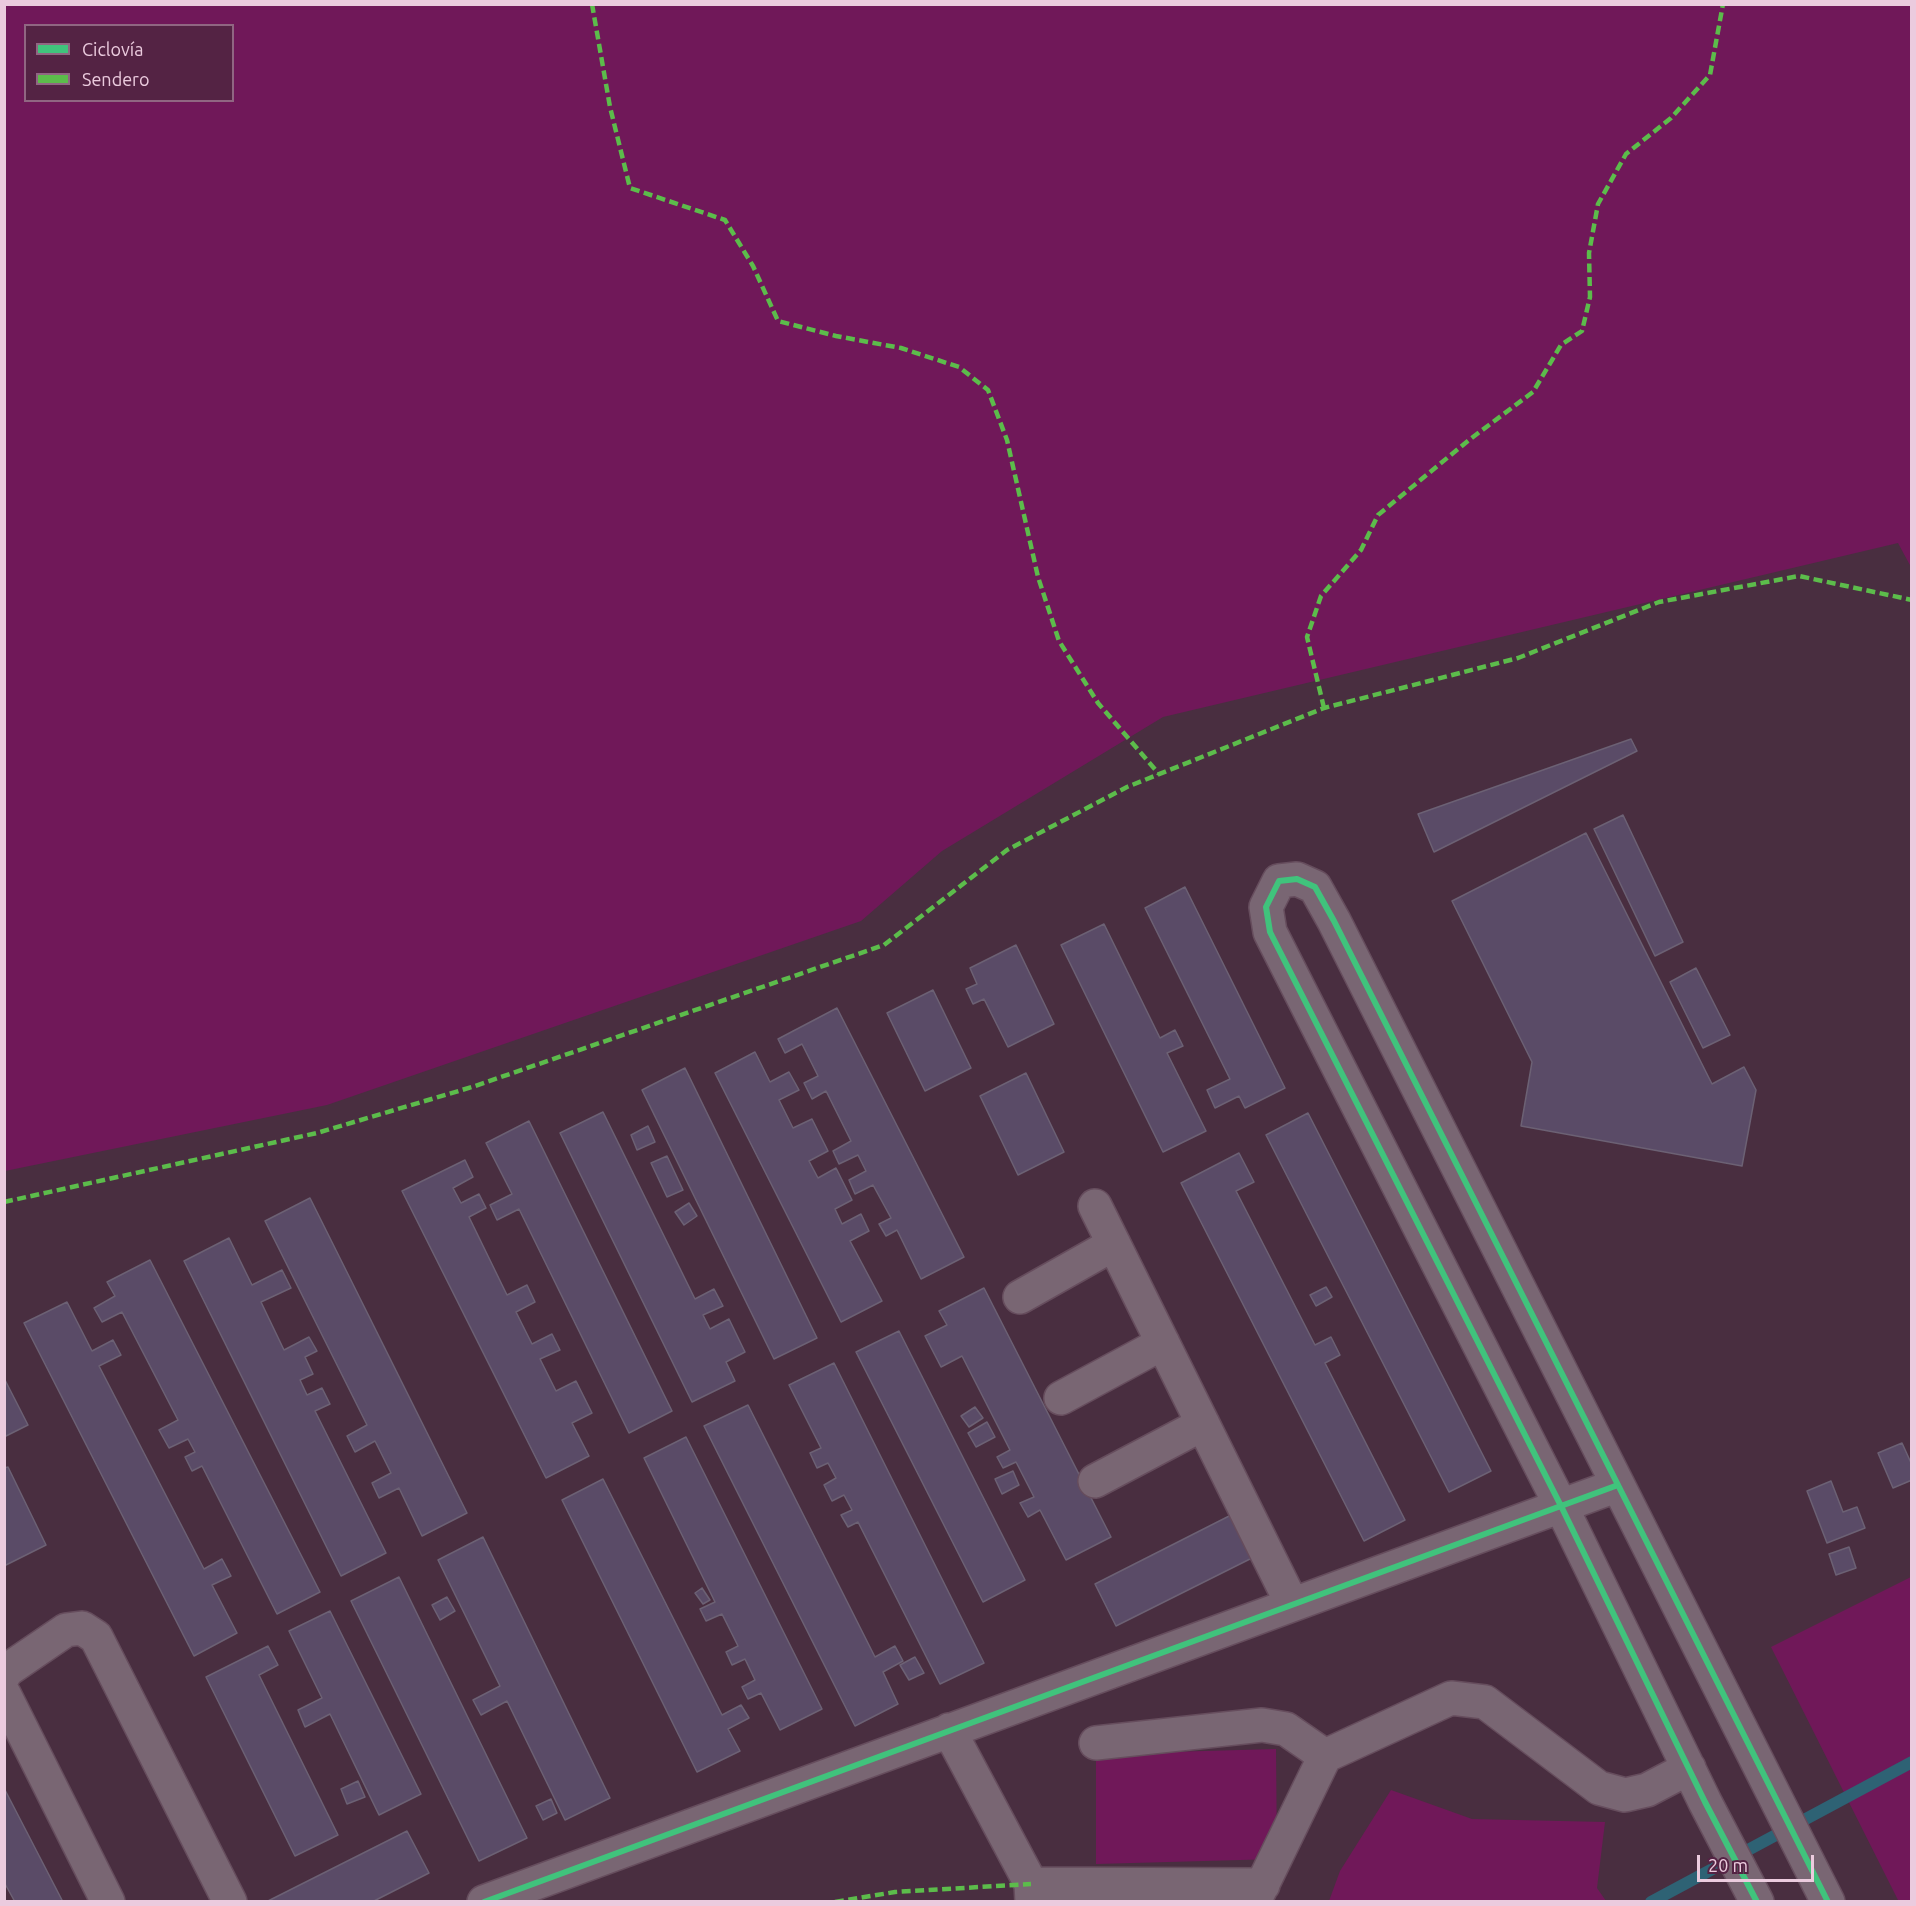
<!DOCTYPE html>
<html>
<head>
<meta charset="utf-8">
<style>
  body { margin:0 }
  #map { position:relative; width:1916px; height:1906px; overflow:hidden; background:#492e40; font-family:Ubuntu,sans-serif }
  canvas { display:block }
  .frame { position:absolute; inset:0; border:6px solid #ebcbde; pointer-events:none }
  .legend { position:absolute; left:24px; top:24px; width:210px; height:78px; box-sizing:border-box; background:#542344; border:2px solid #906682; margin:0; padding:8px 10px; list-style:none; font-size:18px; color:#ebcbde }
  .legend li { display:flex; align-items:center; gap:12px; height:30px }
  .legend b { width:30px; border:2px solid #906682 }
  .scale { position:absolute; left:1697px; top:1855px; width:117px; height:27px; box-sizing:border-box; border:3px solid #ebcbde; border-top:0; padding-left:8px; font-size:18px; line-height:21px; white-space:nowrap; color:#ebcbde; -webkit-text-stroke:4px #542344; paint-order:stroke }
</style>
</head>
<body>
<div id="map">
<canvas width="1916" height="1906"></canvas>
<div class="frame"></div>
<ul class="legend">
<li><b style="height:8px;background:#40c37c"></b>Ciclovía</li>
<li><b style="height:8px;background:#5cbc4b"></b>Sendero</li>
</ul>
<div class="scale">20 m</div>
</div>
<script>
const ctx = document.querySelector('canvas').getContext('2d');
ctx.lineJoin = 'round';
function paint(path, color) { ctx.fillStyle = color; ctx.fill(path, 'evenodd'); }
const toPath = rows => new Path2D(rows.map(r => 'M' + r).join(''));
function stroke(path, color, width, dash) { ctx.strokeStyle = color; ctx.lineWidth = width; ctx.lineCap = dash ? 'butt' : 'round'; ctx.setLineDash(dash || []); ctx.stroke(path); }
paint(toPath([
  [5,4,1911,5,1911,567,1898,543,1163,717,942,851,861,921,327,1105,5,1171],
  [26,26,232,26,232,100,26,100],
  [1911,1577,1912,1901,1899,1902,1771,1647],
  [1276,1749,1277,1859,1096,1864,1096,1754],
  [1391,1790,1472,1819,1605,1822,1597,1888,1606,1901,1329,1901,1340,1871]
]), '#701859');
stroke(toPath([
  [1651,1902,1912,1762]
]), '#2e6274', 12);
const building = toPath([
  [1631,739,1637,751,1434,852,1418,814,1631,739],
  [1623,815,1683,942,1655,956,1594,829,1623,815],
  [1586,833,1712,1084,1744,1067,1756,1090,1742,1166,1521,1126,1532,1062,1452,901,1586,833],
  [1185,887,1285,1088,1245,1108,1239,1096,1215,1108,1207,1090,1230,1079,1145,908,1185,887],
  [1104,924,1160,1038,1175,1030,1183,1046,1167,1053,1206,1131,1163,1152,1061,945,1104,924],
  [1016,945,1054,1024,1008,1047,984,999,973,1004,966,989,977,984,970,968,1016,945],
  [1696,968,1730,1035,1703,1048,1670,982,1696,968],
  [933,990,971,1068,925,1091,887,1013,933,990],
  [837,1008,964,1257,921,1279,897,1230,886,1236,879,1224,891,1218,873,1185,855,1194,849,1180,866,1171,858,1155,839,1164,833,1151,851,1141,826,1091,812,1099,804,1083,818,1076,802,1044,785,1053,778,1039,837,1008],
  [755,1052,770,1082,789,1072,799,1090,779,1100,793,1128,812,1119,828,1151,809,1161,818,1178,836,1168,852,1200,835,1209,842,1224,861,1214,869,1231,850,1241,882,1301,841,1322,715,1073,755,1052],
  [685,1068,817,1338,774,1359,642,1090,685,1068],
  [1026,1073,1064,1152,1018,1175,980,1096,1026,1073],
  [603,1112,695,1299,714,1289,723,1306,703,1315,710,1329,729,1319,745,1352,726,1362,735,1381,692,1402,560,1133,603,1112],
  [1308,1113,1491,1471,1449,1492,1266,1135,1308,1113],
  [529,1121,672,1411,629,1433,519,1209,497,1220,490,1205,512,1194,486,1143,529,1121],
  [648,1126,655,1142,637,1150,631,1135,648,1126],
  [1239,1153,1254,1182,1236,1191,1315,1345,1331,1337,1340,1355,1325,1363,1405,1520,1364,1541,1181,1183,1239,1153],
  [667,1156,683,1190,667,1197,651,1163,667,1156],
  [465,1160,473,1177,453,1188,461,1203,479,1194,486,1208,469,1217,507,1295,527,1285,535,1302,516,1312,532,1344,552,1334,560,1350,540,1359,556,1391,576,1381,592,1413,572,1423,589,1456,546,1478,402,1191,465,1160],
  [310,1198,467,1513,422,1536,399,1488,379,1498,372,1483,391,1473,375,1441,355,1452,347,1436,367,1425,265,1221,310,1198],
  [689,1203,697,1216,684,1225,675,1212,689,1203],
  [229,1238,252,1285,282,1270,291,1288,261,1302,284,1350,309,1337,317,1351,305,1357,313,1374,300,1380,307,1395,322,1388,330,1404,315,1411,386,1553,341,1576,184,1261,229,1238],
  [150,1260,320,1592,277,1614,202,1466,192,1471,185,1457,195,1452,188,1439,169,1448,159,1430,178,1420,122,1312,102,1322,94,1308,115,1296,107,1282,150,1260],
  [1326,1287,1332,1297,1316,1306,1310,1295,1326,1287],
  [984,1288,1111,1537,1066,1560,1040,1510,1028,1517,1020,1503,1034,1497,1016,1462,1003,1468,997,1457,1010,1450,962,1356,941,1367,925,1336,947,1325,939,1311,984,1288],
  [67,1302,92,1351,113,1340,121,1355,99,1366,204,1569,222,1559,231,1576,212,1585,237,1633,194,1656,24,1323,67,1302],
  [899,1331,1025,1580,983,1602,856,1352,899,1331],
  [834,1363,984,1663,940,1684,858,1522,848,1527,841,1515,852,1510,844,1495,832,1501,824,1485,836,1478,828,1463,817,1468,810,1453,821,1448,789,1385,834,1363],
  [4,1378,28,1425,4,1437,4,1378],
  [748,1405,875,1657,895,1646,903,1661,883,1672,898,1704,855,1726,704,1426,748,1405],
  [975,1407,983,1418,969,1427,961,1416,975,1407],
  [987,1422,995,1437,976,1447,968,1433,987,1422],
  [686,1437,822,1709,780,1730,761,1693,748,1699,742,1687,755,1680,745,1659,732,1665,726,1652,738,1646,722,1614,706,1621,700,1609,715,1602,644,1458,686,1437],
  [1902,1443,1912,1465,1912,1480,1893,1488,1878,1453,1902,1443],
  [8,1467,46,1545,4,1566,4,1468,8,1467],
  [1013,1471,1019,1485,1002,1494,995,1479,1013,1471],
  [603,1479,722,1715,741,1705,749,1718,728,1729,740,1751,697,1772,562,1500,603,1479],
  [1831,1481,1843,1512,1857,1507,1865,1528,1827,1543,1807,1491,1831,1481],
  [1239,1511,1260,1554,1116,1626,1095,1584,1239,1511],
  [483,1537,610,1798,565,1820,507,1701,481,1715,473,1700,500,1686,438,1560,483,1537],
  [1849,1547,1856,1568,1836,1575,1829,1554,1849,1547],
  [399,1577,527,1838,479,1861,351,1601,399,1577],
  [702,1588,710,1600,703,1604,695,1593,702,1588],
  [447,1597,455,1611,440,1620,432,1605,447,1597],
  [330,1611,421,1794,379,1815,330,1714,305,1727,298,1710,322,1698,289,1631,330,1611],
  [268,1646,278,1665,259,1675,338,1835,295,1856,206,1677,268,1646],
  [915,1657,924,1673,909,1680,900,1665,915,1657],
  [358,1781,365,1797,347,1804,341,1789,358,1781],
  [4,1788,63,1902,15,1902,4,1882,4,1788],
  [551,1799,557,1813,543,1820,536,1806,551,1799],
  [407,1831,429,1873,372,1902,266,1902,407,1831]
]);
paint(building, '#5a4b67');
stroke(building, '#6c6174', 1.5);
const minor = toPath([
  [1095,1206,1292,1604],
  [1020,1297,1114,1244],
  [1061,1398,1163,1343],
  [1095,1481,1203,1424],
  [4,1675,6,1671,66,1630,82,1628,96,1637,230,1902],
  [4,1694,108,1902],
  [949,1730,1031,1884,1032,1902],
  [1096,1743,1262,1725,1286,1729,1325,1756],
  [1031,1884,1263,1885],
  [484,1902,1618,1485],
  [1254,1902,1325,1756,1451,1698,1485,1702,1599,1788,1625,1795,1647,1790,1689,1768],
  [1757,1902,1705,1802,1561,1506,1270,932,1266,907,1279,881,1297,879,1315,887,1334,921,1828,1902]
]);
stroke(minor, '#664d5d', 36);
stroke(minor, '#796673', 33);
stroke(toPath([
  [592,4,610,107,630,188,725,220,753,266,778,321,836,336,901,348,959,367,988,390,1007,440,1038,577,1059,641,1098,703,1159,774],
  [1324,708,1307,637,1321,596,1361,550,1378,515,1469,440,1533,392,1561,345,1582,331,1590,297,1589,253,1598,204,1626,154,1671,118,1710,75,1723,4],
  [4,1202,317,1133,472,1087,884,945,1007,850,1127,787,1324,708,1518,658,1659,602,1799,576,1912,600],
  [835,1902,895,1892,1031,1884]
]), '#5cbc4b', 4.5, [9, 4.5]);
stroke(toPath([
  [484,1902,1618,1485],
  [1757,1902,1705,1802,1561,1506,1270,932,1266,907,1279,881,1297,879,1315,887,1334,921,1828,1902]
]), '#40c37c', 6);
</script>
</body>
</html>
